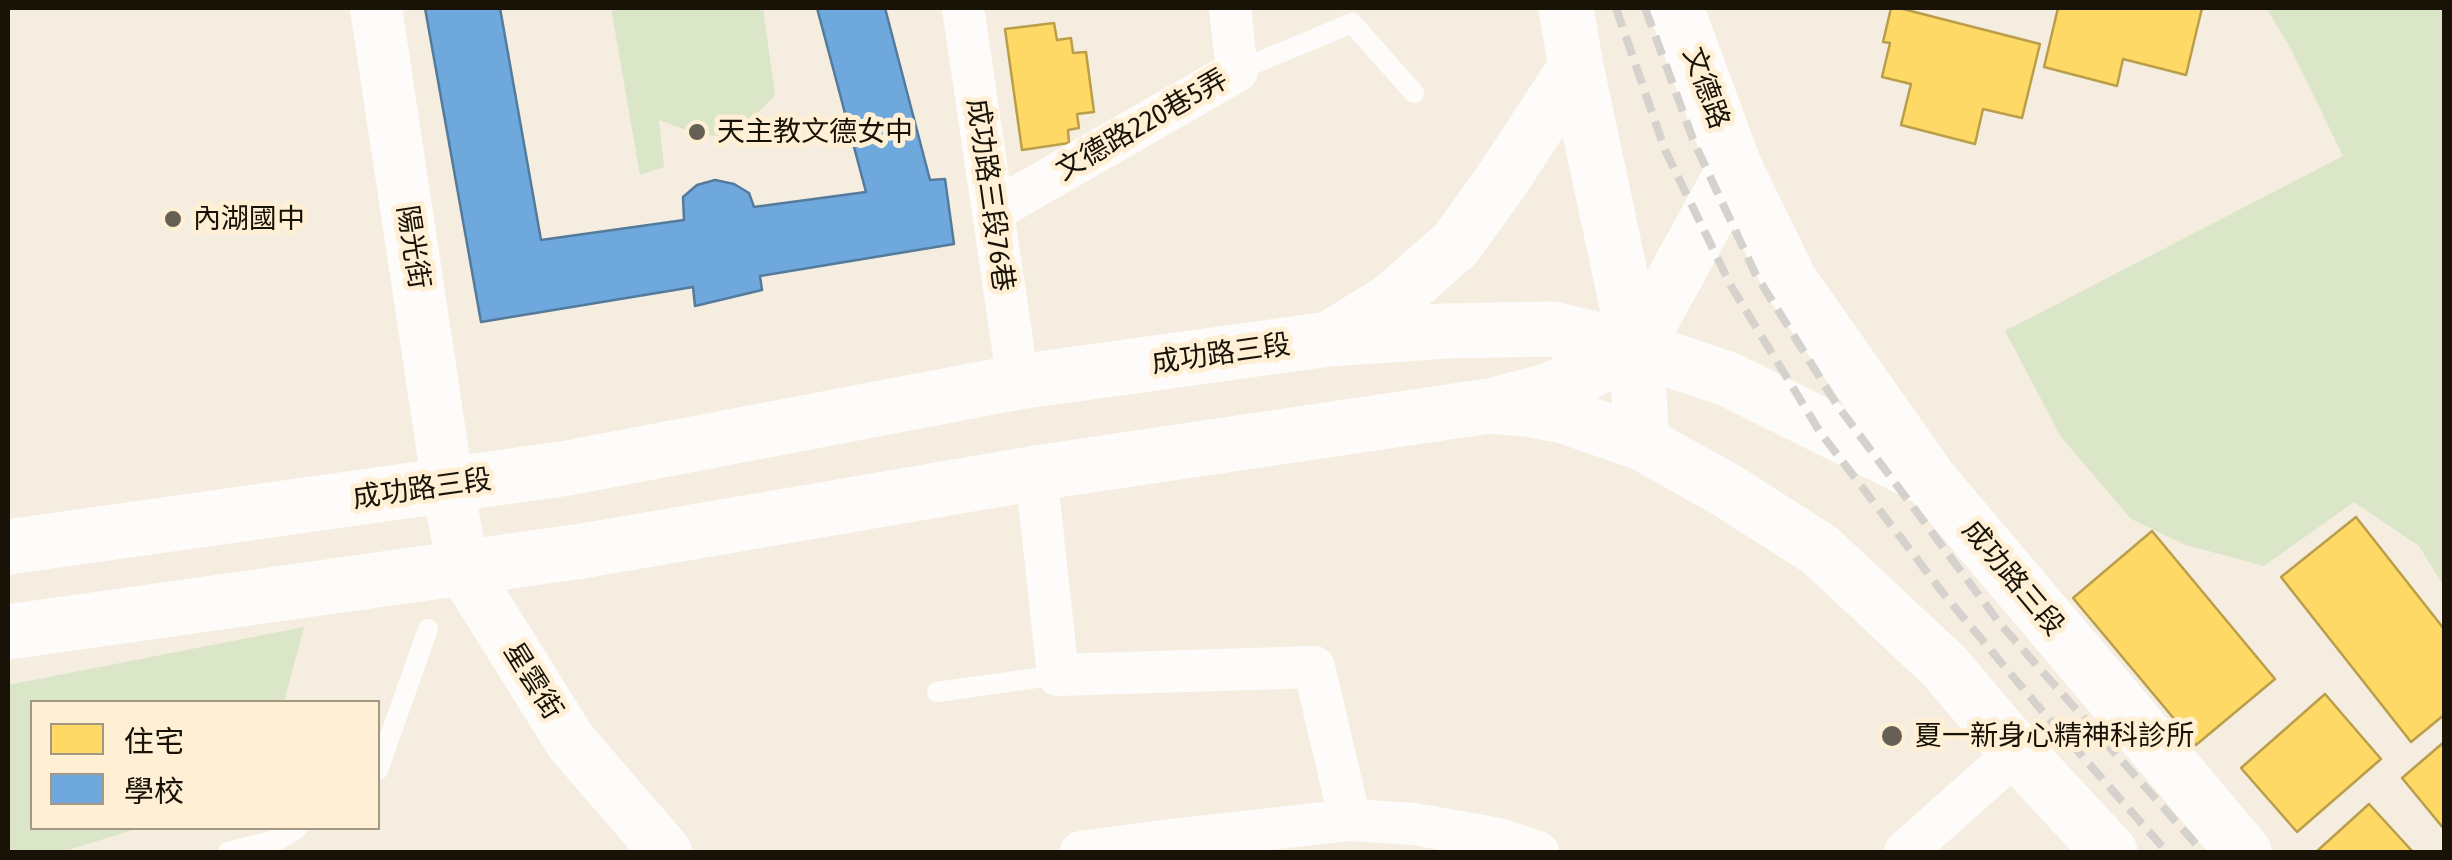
<!DOCTYPE html>
<html>
<head>
<meta charset="utf-8">
<style>
  body { margin:0 }
  #map { position:relative; width:2452px; height:860px; overflow:hidden; background:#f5eddf; font-family:"Asap Condensed","Noto Sans TC",sans-serif }
  canvas { display:block }
  .frame { position:absolute; inset:0; border:10px solid #191307; pointer-events:none }
  .legend { position:absolute; left:30px; top:700px; width:350px; height:130px; box-sizing:border-box; background:#fff0d5; border:2px solid #a39883; margin:0; padding:12px 18px; list-style:none; font-size:30px; color:#191307 }
  .legend li { display:flex; align-items:center; gap:20px; height:50px }
  .legend b { width:50px; border:2px solid #a39883 }
</style>
</head>
<body>
<div id="map">
<canvas width="2452" height="860"></canvas>
<div class="frame"></div>
<ul class="legend">
<li><b style="height:28px;background:#ffd966"></b>住宅</li>
<li><b style="height:28px;background:#6fa8dc"></b>學校</li>
</ul>
</div>
<script>
const ctx = document.querySelector('canvas').getContext('2d');
ctx.lineJoin = 'round';
function paint(path, color) { ctx.fillStyle = color; ctx.fill(path, 'evenodd'); }
const toPath = rows => new Path2D(rows.map(r => 'M' + r).join(''));
function stroke(path, color, width, dash) { ctx.strokeStyle = color; ctx.lineWidth = width; ctx.lineCap = dash ? 'butt' : 'round'; ctx.setLineDash(dash || []); ctx.stroke(path); }
function label(font, color, halo, rows, align = 'center') {
  ctx.font = font + ' "Asap Condensed","Noto Sans TC",sans-serif'; ctx.lineWidth = 10; ctx.setLineDash([]); ctx.textBaseline = 'middle'; ctx.strokeStyle = halo; ctx.fillStyle = color; for (const [text, x, y, turn = 0] of rows) {
    ctx.save(); ctx.translate(x, y); ctx.rotate((+turn || 0) * Math.PI / 180); ctx.textAlign = isNaN(turn) ? turn : align; if (halo) ctx.strokeText(text, 0, 0); ctx.fillText(text, 0, 0); ctx.restore();
  }
}
paint(toPath([
  [611,8,763,8,775,95,747,124,720,136,700,135,659,120,664,167,640,175],
  [2266,8,2444,8,2444,587,2419,546,2354,502,2264,566,2186,545,2131,519,2061,437,2005,331,2343,156,2289,45],
  [304,627,284,702,32,702,32,828,139,828,62,852,8,852,8,685]
]), '#dbe6c8');
const homes = toPath([
  [1891,8,1899,8,2040,44,2022,118,1983,109,1975,144,1901,125,1911,84,1882,77,1890,43,1883,42,1891,8],
  [2058,8,2202,8,2186,75,2123,59,2117,86,2044,67,2058,8],
  [1054,23,1057,40,1071,38,1073,53,1086,52,1094,112,1077,114,1079,128,1068,130,1069,143,1022,150,1005,29,1054,23],
  [2356,517,2444,629,2444,715,2411,742,2281,577,2356,517],
  [2152,531,2275,679,2196,745,2073,598,2152,531],
  [2325,694,2381,759,2297,832,2241,768,2325,694],
  [2444,742,2444,829,2402,778,2444,742],
  [2369,804,2413,852,2316,852,2369,804]
]);
paint(homes, '#ffd966');
stroke(homes, '#ba9e4a', 2.5);
const schools = toPath([
  [425,8,500,8,541,240,684,220,683,197,697,185,715,180,734,184,749,193,754,207,866,192,817,8,885,8,930,180,945,179,954,244,760,276,762,290,695,306,693,287,481,322,425,8]
]);
paint(schools, '#6fa8dc');
stroke(schools, '#557b9c', 2.5);
stroke(toPath([
  [1237,71,1352,23,1414,93],
  [937,692,1058,675],
  [378,770,428,629],
  [228,852,280,839,298,828]
]), '#fefcfa', 20);
stroke(toPath([
  [963,8,1018,382],
  [993,211,1237,71,1230,8],
  [1036,473,1058,675,1314,667,1350,820],
  [1081,852,1170,840,1350,820,1414,824,1499,839,1538,852],
  [1905,852,2017,752]
]), '#fefcfa', 42);
stroke(toPath([
  [376,8,448,486,463,569,571,742,666,852]
]), '#fefcfa', 52);
stroke(toPath([
  [1566,8,1576,67,1636,348,1642,443],
  [1676,8,1735,168,1790,281,1925,473],
  [1336,335,1391,301,1456,244,1502,180,1576,67],
  [1501,403,1551,390,1636,348,1735,168],
  [8,547,568,468,1018,382,1329,339,1446,331,1552,329,1636,348,1730,380,1929,479,2244,852],
  [8,632,582,551,1036,473,1489,406,1527,409,1564,416,1642,443,1726,490,1820,550,1944,666,2017,752,2110,852]
]), '#fefcfa', 55);
stroke(toPath([
  [1616,8,1665,150,1731,286,1820,432,1946,597,2037,705,2167,852],
  [1645,8,1694,142,1756,275,1837,405,2001,625,2203,852]
]), '#d5d2cd', 8, [20, 10]);
for (const [x, y, r, color] of [
  [697,132,10,"#665f53"],
  [173,219,10,"#665f53"],
  [1892,736,12,"#665f53"]
]) { const dot = new Path2D(); dot.arc(x, y, r, 0, 2 * Math.PI); ctx.fillStyle = color; ctx.fill(dot); stroke(dot, '#fff0d5', 4); }
label('28px', '#191307', '#fff0d5', [
  ["文德路",1706,88,70],
  ["文德路220巷5弄",1142,125,-30],
  ["成功路三段76巷",990,195,82],
  ["陽光街",413,247,81],
  ["成功路三段",1221,354,-8],
  ["成功路三段",422,489,-8],
  ["成功路三段",2013,578,50],
  ["星雲街",533,681,58]
]);
label('28px', '#191307', '#fff0d5', [
  ["天主教文德女中",717,132],
  ["內湖國中",193,219],
  ["夏一新身心精神科診所",1914,736]
], 'left');
</script>
</body>
</html>
